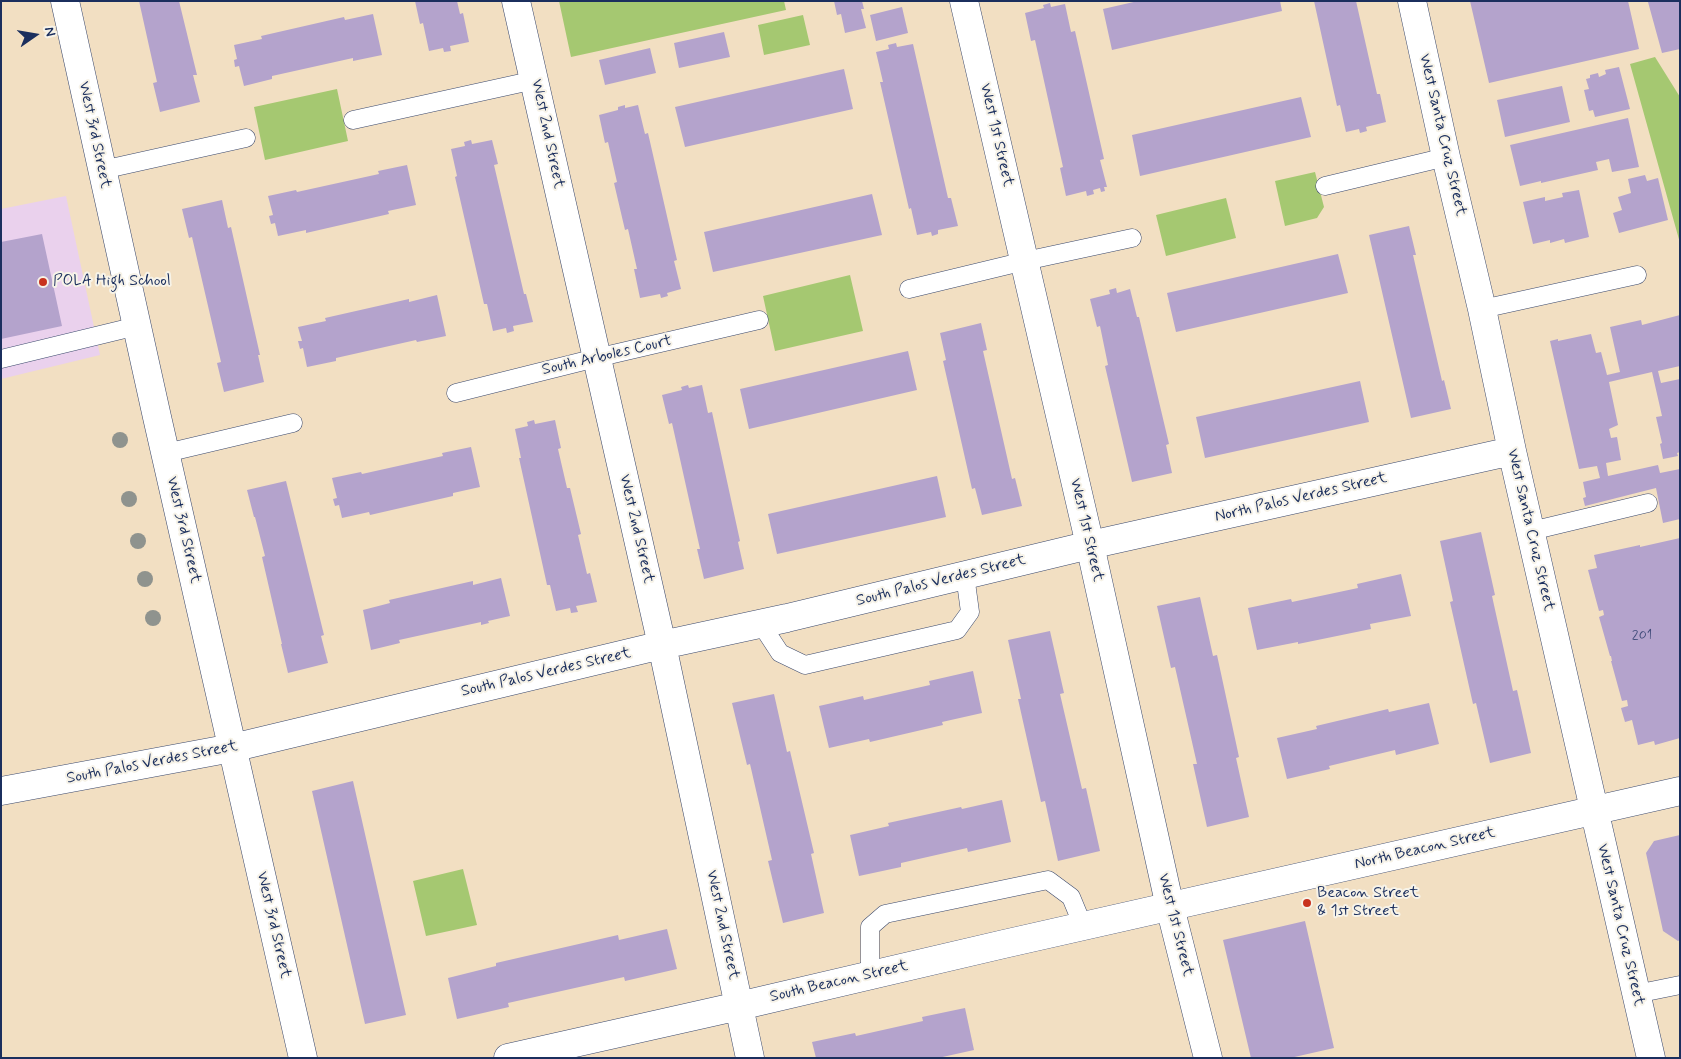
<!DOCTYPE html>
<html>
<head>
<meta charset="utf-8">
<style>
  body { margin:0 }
  #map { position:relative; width:1681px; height:1059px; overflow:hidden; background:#f2dfc2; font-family:Mynerve,sans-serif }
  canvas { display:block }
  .frame { position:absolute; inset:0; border:2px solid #1b2f5e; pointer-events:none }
  .north { position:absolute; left:10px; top:10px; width:50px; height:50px; -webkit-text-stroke:4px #f7f3e8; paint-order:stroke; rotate:77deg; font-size:14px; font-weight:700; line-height:20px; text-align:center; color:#1b2f5e }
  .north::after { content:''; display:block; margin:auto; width:18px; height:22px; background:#1b2f5e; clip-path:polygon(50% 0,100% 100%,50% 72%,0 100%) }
</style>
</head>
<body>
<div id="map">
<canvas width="1681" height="1059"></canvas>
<div class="frame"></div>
<div class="north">N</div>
</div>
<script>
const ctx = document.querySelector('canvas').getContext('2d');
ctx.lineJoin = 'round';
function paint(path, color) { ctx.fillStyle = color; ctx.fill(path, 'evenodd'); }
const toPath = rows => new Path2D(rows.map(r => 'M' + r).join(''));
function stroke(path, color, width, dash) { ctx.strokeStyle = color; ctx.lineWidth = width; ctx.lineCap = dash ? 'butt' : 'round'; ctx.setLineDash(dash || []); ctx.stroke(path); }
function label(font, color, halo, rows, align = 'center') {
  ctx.font = font + ' Mynerve,sans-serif'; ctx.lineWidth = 4; ctx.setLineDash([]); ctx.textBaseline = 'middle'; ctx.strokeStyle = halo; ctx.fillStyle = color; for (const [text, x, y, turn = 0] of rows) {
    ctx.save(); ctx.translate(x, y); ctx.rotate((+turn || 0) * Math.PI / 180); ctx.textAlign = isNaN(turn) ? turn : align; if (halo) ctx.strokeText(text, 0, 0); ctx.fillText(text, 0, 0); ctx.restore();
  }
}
paint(toPath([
  [66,196,100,355,1,379,1,209]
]), '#ead1ed');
paint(toPath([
  [559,1,784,1,786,10,571,57],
  [803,15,810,45,764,55,758,25],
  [1655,57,1680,97,1680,243,1630,64],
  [337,89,348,141,265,160,254,107],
  [1315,172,1324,207,1317,218,1285,226,1275,181],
  [1226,198,1236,238,1166,256,1156,215],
  [850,275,863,331,775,351,763,296],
  [463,869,477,925,426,936,413,881]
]), '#a5c871');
paint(toPath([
  [139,1,179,1,197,75,193,75,200,102,160,112,153,83,157,82],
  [415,1,457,1,460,14,463,13,469,42,450,46,451,51,444,52,443,48,429,51,423,23,420,24],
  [834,1,862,1,864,9,861,9,866,28,845,33,841,14,837,15],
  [1138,1,1280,1,1282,11,1112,50,1103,9],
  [1314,1,1356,1,1377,94,1380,94,1386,122,1366,127,1367,131,1360,133,1359,129,1346,132,1340,105,1337,106],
  [1470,1,1628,1,1639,49,1489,83],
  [1652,1,1680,1,1680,49,1662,53,1648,2],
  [1050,3,1051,7,1065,4,1071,32,1075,31,1104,159,1100,160,1107,187,1104,187,1105,191,1101,192,1100,188,1093,190,1094,194,1087,196,1086,191,1066,196,1060,168,1063,167,1035,40,1031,41,1025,13,1044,8,1043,5],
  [902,7,908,33,876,41,870,15],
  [373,14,382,55,353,61,353,58,272,76,272,79,244,86,239,66,235,67,234,60,237,59,234,45,262,39,261,36,344,17,345,20],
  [724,32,730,57,679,68,674,43],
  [896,43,897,47,913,44,948,198,951,198,958,226,938,230,938,234,932,236,931,232,917,235,911,208,909,209,880,82,883,82,876,52,889,49,888,45],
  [650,48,656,73,605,85,599,60],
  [1619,67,1630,109,1595,117,1593,110,1589,111,1584,90,1589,89,1586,79,1590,78,1590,75,1598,73,1599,77,1606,74,1605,70],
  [844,69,853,109,685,147,675,107],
  [1562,86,1570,122,1505,137,1497,100],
  [1301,97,1311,137,1140,176,1132,135],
  [625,105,625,108,638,105,645,134,648,133,677,260,674,261,681,289,667,293,668,296,661,298,660,294,640,298,634,269,637,269,628,229,625,230,614,183,617,182,608,142,605,143,599,115,618,110,618,107],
  [1628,118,1639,167,1612,172,1609,159,1596,162,1598,170,1541,183,1541,181,1520,186,1510,145],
  [471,140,472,144,492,140,498,164,494,165,524,294,526,294,533,322,513,326,514,331,507,333,506,328,493,331,487,304,484,304,455,177,457,176,451,149,465,146,464,142],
  [407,165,416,205,388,211,389,214,306,233,306,230,278,236,275,223,271,224,269,216,273,215,268,196,296,190,297,192,379,174,378,171],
  [1645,175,1647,181,1658,178,1668,220,1619,233,1613,213,1622,210,1618,197,1631,193,1628,179],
  [1579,190,1589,237,1565,243,1564,239,1550,243,1550,240,1533,244,1523,202,1545,197,1545,201,1563,197,1562,193],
  [872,194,882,235,713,272,704,232],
  [222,200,228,228,231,227,260,355,258,355,264,382,224,392,217,363,221,362,192,237,189,238,182,209],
  [1409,226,1416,255,1413,255,1442,381,1444,380,1451,409,1411,418,1369,235],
  [42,234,62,326,1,339,1,242],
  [1338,254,1348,293,1176,332,1167,293],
  [1116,288,1117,293,1130,289,1137,317,1139,317,1169,444,1166,445,1172,473,1132,482,1105,366,1108,365,1100,326,1097,327,1090,299,1110,294,1109,290],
  [437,295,446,336,417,342,416,340,336,358,336,361,307,367,303,348,300,349,298,341,302,341,298,327,326,321,325,318,409,299,409,302],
  [1680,315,1680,366,1658,371,1661,383,1680,379,1680,452,1677,453,1678,456,1663,459,1660,444,1662,443,1656,417,1662,416,1652,372,1609,382,1618,425,1609,429,1611,438,1617,437,1621,460,1606,463,1608,476,1658,465,1660,473,1680,469,1680,519,1663,523,1656,488,1585,506,1583,498,1586,497,1583,482,1600,478,1597,466,1579,469,1550,341,1558,339,1558,341,1591,334,1596,353,1601,352,1607,375,1620,372,1610,327,1641,320,1642,325],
  [981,323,987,350,983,351,1012,479,1015,478,1022,506,982,515,975,488,972,489,943,361,946,360,940,333],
  [908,351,917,390,749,429,740,389],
  [1360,381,1369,422,1205,458,1196,417],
  [688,385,689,388,702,385,708,413,712,412,740,541,738,542,744,569,704,579,697,549,700,549,672,423,669,424,662,395,682,390,681,387],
  [534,420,535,424,555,420,561,448,558,449,567,488,570,488,581,534,578,535,587,574,590,573,597,602,576,606,578,612,571,613,570,608,556,611,550,585,547,585,519,458,521,458,515,429,528,426,527,422],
  [471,447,480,487,453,493,453,496,370,515,369,512,342,518,339,505,335,506,333,499,337,498,332,478,361,472,362,474,443,456,442,453],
  [937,476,946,517,777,554,768,514],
  [286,481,324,635,321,636,328,663,288,673,281,644,282,644,262,557,265,556,255,517,254,517,247,490],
  [1481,532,1495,595,1492,596,1513,691,1517,690,1531,753,1490,763,1476,703,1473,704,1450,602,1453,601,1440,541],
  [1680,538,1680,738,1655,745,1654,741,1638,745,1632,720,1625,722,1621,708,1628,706,1627,700,1622,701,1611,661,1612,661,1611,656,1610,656,1599,617,1604,615,1603,610,1599,611,1588,570,1597,568,1594,555,1640,545,1640,547],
  [1401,574,1411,616,1370,624,1371,629,1298,644,1298,642,1257,650,1248,608,1291,599,1292,602,1358,588,1357,584],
  [501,578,510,616,488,621,489,623,481,625,481,622,399,640,400,643,371,650,363,610,390,603,389,600,473,581,473,585],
  [1200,597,1213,656,1217,655,1239,757,1236,758,1249,817,1207,827,1193,764,1197,764,1175,667,1171,668,1157,606],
  [1050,631,1064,693,1060,694,1082,789,1086,788,1100,851,1058,861,1045,801,1041,802,1018,699,1021,699,1008,640],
  [973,671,982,713,942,722,943,725,870,742,869,739,829,748,819,706,863,696,864,700,930,685,929,681],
  [774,694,787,752,790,751,814,853,811,854,824,913,783,923,768,861,772,860,750,764,747,765,732,703],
  [1429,703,1439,744,1396,755,1395,750,1329,766,1330,769,1287,779,1277,738,1317,729,1316,726,1388,709,1389,712],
  [353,781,406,1015,365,1024,312,791],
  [1002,800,1011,842,968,852,967,848,901,863,901,867,859,876,850,835,889,826,888,823,961,807,962,809],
  [1680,835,1680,940,1678,941,1663,931,1646,853,1654,841],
  [1305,921,1334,1048,1290,1058,1251,1058,1223,940],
  [667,929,677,969,625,981,624,977,508,1003,509,1007,457,1019,448,978,496,966,496,963,618,935,619,940],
  [965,1008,974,1050,938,1058,816,1058,812,1042,855,1033,856,1036,923,1021,922,1017]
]), '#b4a3cc');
const service = toPath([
  [353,120,535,80],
  [102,170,246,138],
  [1325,186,1446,157],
  [909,289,1025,261,1132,238],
  [1482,309,1637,275],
  [1,359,137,326],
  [456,393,596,358,759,320],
  [166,453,293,423],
  [1531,531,1648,503],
  [761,624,780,653,805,665,957,630,970,612,965,575],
  [870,975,870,927,885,914,1048,880,1071,897,1083,926],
  [1636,994,1680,985]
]);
const minor = toPath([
  [65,1,157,417,303,1058],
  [516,1,662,645,750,1058],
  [1412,1,1446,157,1482,309,1512,451,1651,1058],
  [1,791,232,748,662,645,787,618,1090,545,1512,451],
  [508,1058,739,1006,1004,944,1680,791]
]);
const tertiary = toPath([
  [964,1,1090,545,1170,907,1208,1058]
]);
stroke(service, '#3b496d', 19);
stroke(minor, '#3b496d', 29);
stroke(tertiary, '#3b496d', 29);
stroke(service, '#fff', 18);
stroke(minor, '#fff', 28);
stroke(tertiary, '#fff', 28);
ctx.fillStyle = '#8f938e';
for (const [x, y] of [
  [120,440],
  [129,499],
  [138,541],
  [145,579],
  [153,618]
]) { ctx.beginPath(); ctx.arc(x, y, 8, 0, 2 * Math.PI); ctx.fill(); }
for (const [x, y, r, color] of [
  [43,282,5,"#c8321e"],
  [1307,903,5,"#c8321e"]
]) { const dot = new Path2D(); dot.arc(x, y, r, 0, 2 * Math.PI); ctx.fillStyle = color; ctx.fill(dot); stroke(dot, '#f7f3e8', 2); }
label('14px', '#414c7a', null, [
  ["201",1642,636]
]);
label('16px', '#1b2f5e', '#f7f3e8', [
  ["West 2nd Street",547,134,78],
  ["West 3rd Street",94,135,78],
  ["West 1st Street",996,135,77],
  ["West Santa Cruz Street",1442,135,77],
  ["South Arboles Court",607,356,-13],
  ["North Palos Verdes Street",1301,498,-13],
  ["West 2nd Street",636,529,77],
  ["West 3rd Street",183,530,77],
  ["West 1st Street",1086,530,77],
  ["West Santa Cruz Street",1530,530,77],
  ["South Palos Verdes Street",941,581,-14],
  ["South Palos Verdes Street",546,673,-13],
  ["South Palos Verdes Street",152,763,-11],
  ["North Beacon Street",1425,849,-13],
  ["West 3rd Street",273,925,77],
  ["West 2nd Street",722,925,78],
  ["West 1st Street",1175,925,76],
  ["West Santa Cruz Street",1620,925,77],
  ["South Beacon Street",839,982,-13]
]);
label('16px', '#1b2f5e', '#f7f3e8', [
  ["POLA High School",53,282],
  ["Beacon Street",1317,894],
  ["& 1st Street",1317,912]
], 'left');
</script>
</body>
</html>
